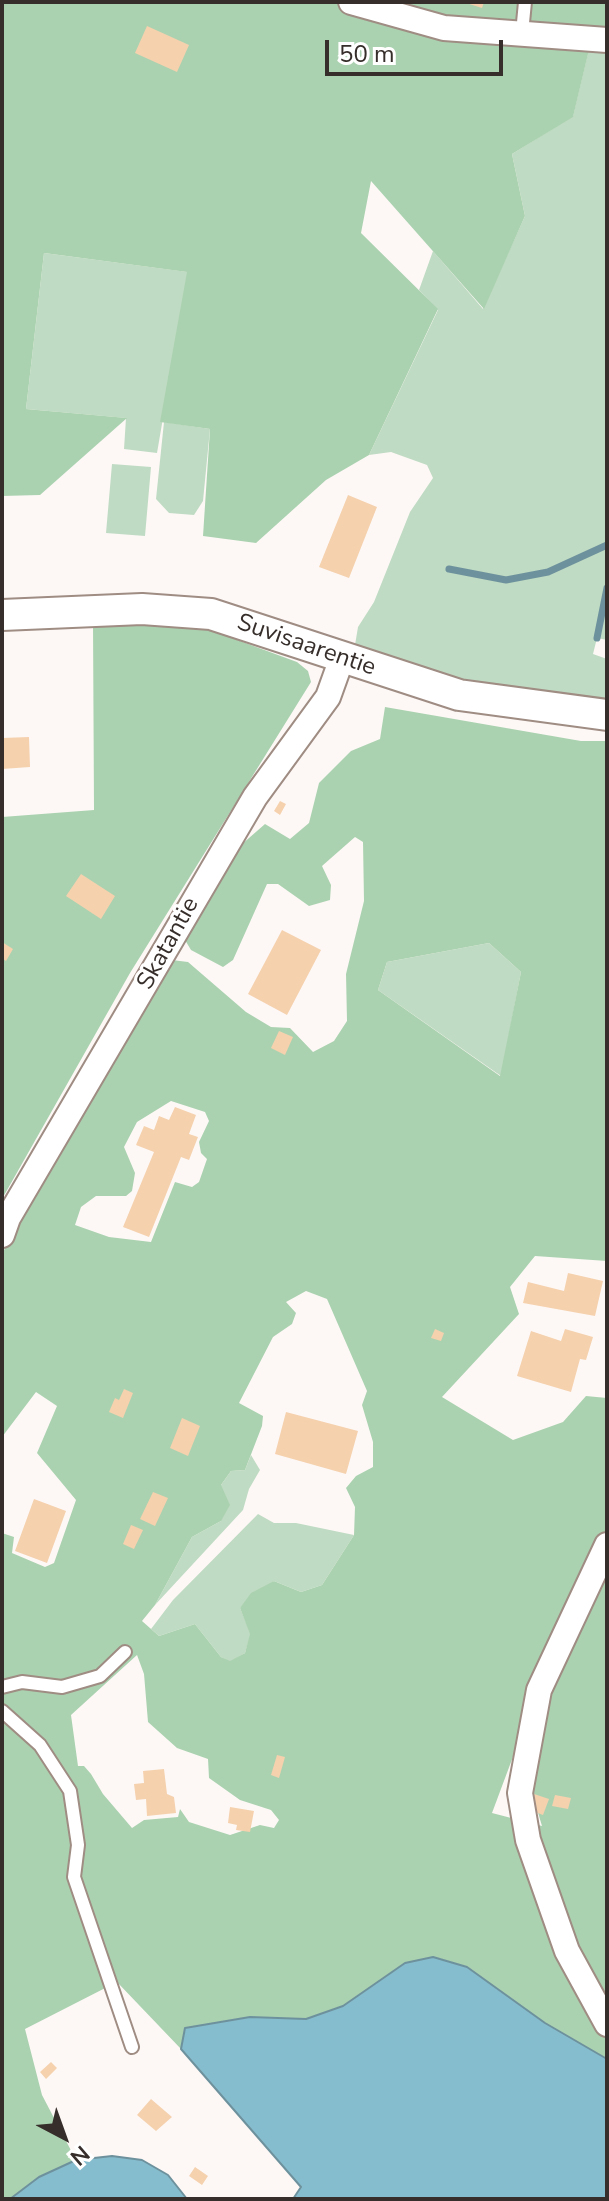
<!DOCTYPE html>
<html>
<head>
<meta charset="utf-8">
<style>
  body { margin:0 }
  #map { position:relative; width:609px; height:2201px; overflow:hidden; background:#fdf8f6; font-family:"Nunito Sans",sans-serif }
  canvas { display:block }
  .frame { position:absolute; inset:0; border:4px solid #362e2a; pointer-events:none }
  .north { position:absolute; left:24px; top:2097px; width:80px; height:80px; -webkit-text-stroke:6px #fff; paint-order:stroke; rotate:139deg; font-size:22px; font-weight:700; line-height:32px; text-align:center; color:#362e2a }
  .north::after { content:''; display:block; margin:auto; width:28px; height:36px; background:#362e2a; clip-path:polygon(50% 0,100% 100%,50% 72%,0 100%) }
  .scale { position:absolute; left:325px; top:40px; width:178px; height:36px; box-sizing:border-box; border:4px solid #362e2a; border-top:0; padding-left:10px; font-size:24px; line-height:28px; white-space:nowrap; color:#362e2a; -webkit-text-stroke:6px #fff; paint-order:stroke }
</style>
</head>
<body>
<div id="map">
<canvas width="609" height="2201"></canvas>
<div class="frame"></div>
<div class="north">N</div>
<div class="scale">50 m</div>
</div>
<script>
const ctx = document.querySelector('canvas').getContext('2d');
ctx.lineJoin = 'round';
function paint(path, color) { ctx.fillStyle = color; ctx.fill(path, 'evenodd'); }
const toPath = rows => new Path2D(rows.map(r => 'M' + r).join(''));
function stroke(path, color, width, dash) { ctx.strokeStyle = color; ctx.lineWidth = width; ctx.lineCap = dash ? 'butt' : 'round'; ctx.setLineDash(dash || []); ctx.stroke(path); }
function label(font, color, halo, rows, align = 'center') {
  ctx.font = font + ' "Nunito Sans",sans-serif'; ctx.lineWidth = 6; ctx.setLineDash([]); ctx.textBaseline = 'middle'; ctx.strokeStyle = halo; ctx.fillStyle = color; for (const [text, x, y, turn = 0] of rows) {
    ctx.save(); ctx.translate(x, y); ctx.rotate((+turn || 0) * Math.PI / 180); ctx.textAlign = isNaN(turn) ? turn : align; if (halo) ctx.strokeText(text, 0, 0); ctx.fillText(text, 0, 0); ctx.restore();
  }
}
paint(toPath([
  [594,28,607,30,607,640,597,638,593,654,607,659,607,701,460,681,355,645,358,627,374,602,410,512,433,478,427,465,391,452,369,455,438,310,419,290,433,251,483,309,525,216,512,154,573,116],
  [44,253,188,272,157,453,124,449,126,418,26,409],
  [164,422,210,429,203,501,194,515,169,513,156,499],
  [112,464,151,467,145,536,106,533],
  [489,943,521,972,501,1076,378,990,387,962],
  [251,1455,260,1470,249,1489,243,1510,155,1605,192,1537,221,1521,221,1485,231,1471,245,1470],
  [258,1514,274,1523,296,1523,354,1535,322,1585,301,1592,274,1581,240,1608,251,1634,245,1653,230,1662,221,1657,195,1624,159,1636,151,1629,173,1600]
]), '#c0dbc3');
paint(toPath([
  [2,2,607,2,607,30,594,29,573,117,512,154,525,216,484,309,371,181,361,233,438,309,369,455,326,480,256,543,203,536,210,429,160,422,187,272,44,253,26,409,127,418,40,495,2,496],
  [125,622,210,630,297,662,308,671,311,682,130,973,2,1199,2,817,94,810,93,624],
  [385,707,581,741,607,741,607,1261,535,1256,510,1287,519,1314,442,1397,513,1440,563,1422,586,1396,607,1398,607,1528,529,1699,514,1754,492,1813,542,1826,531,1789,541,1714,607,1563,607,2059,545,2023,405,1963,343,2006,306,2019,250,2017,185,2028,181,2049,117,1982,25,2029,42,2095,76,2160,39,2177,10,2199,2,2199,2,1533,14,1537,12,1553,45,1567,54,1563,76,1500,37,1453,57,1406,36,1392,2,1437,2,1255,16,1222,172,960,188,962,246,1012,271,1027,290,1028,313,1052,334,1041,347,1021,346,974,364,901,363,842,355,837,322,866,331,885,330,900,309,906,278,884,267,884,233,960,223,967,191,950,185,940,241,845,265,824,290,839,309,823,319,783,351,751,380,739],
  [489,943,521,972,500,1076,378,990,387,962],
  [171,1101,205,1112,209,1121,199,1142,201,1153,207,1159,199,1182,192,1187,175,1182,151,1242,109,1237,75,1225,81,1207,96,1196,126,1196,132,1191,135,1173,124,1147,137,1122],
  [306,1291,327,1299,367,1391,362,1405,373,1442,373,1467,356,1476,346,1488,355,1507,354,1535,322,1585,301,1592,274,1581,251,1593,240,1608,250,1634,245,1653,230,1661,221,1657,195,1624,159,1636,142,1621,155,1605,192,1537,221,1521,230,1505,221,1485,231,1471,245,1470,262,1426,263,1416,239,1403,273,1337,292,1324,296,1313,286,1302],
  [137,1655,144,1674,148,1722,177,1748,208,1759,209,1778,240,1800,271,1810,279,1820,274,1828,260,1825,230,1835,189,1822,180,1809,178,1817,144,1820,132,1828,103,1794,91,1774,84,1766,78,1766,71,1715]
]), '#abd2b0');
const water = toPath([
  [433,1957,467,1967,545,2023,607,2059,607,2199,293,2199,301,2187,181,2049,185,2028,250,2017,306,2019,343,2006,405,1963,433,1957],
  [112,2156,142,2160,168,2175,187,2199,10,2199,39,2177,76,2160,112,2156]
]);
paint(water, '#86bdce');
stroke(water, '#6e929d', 2);
stroke(toPath([
  [449,569,506,580,548,572,607,545],
  [597,638,607,588]
]), '#6e929d', 7);
paint(toPath([
  [463,2,484,2,482,8],
  [147,26,189,45,177,72,135,53],
  [348,495,377,507,349,578,319,567],
  [29,737,30,767,2,769,2,738],
  [280,801,286,804,280,815,274,811],
  [81,874,115,896,101,919,66,896],
  [282,930,321,950,287,1015,248,994],
  [2,942,13,949,6,961,2,958],
  [279,1031,293,1037,285,1055,271,1048],
  [175,1107,196,1115,189,1134,198,1137,189,1160,181,1157,149,1237,123,1227,154,1152,136,1145,144,1126,154,1130,159,1116,169,1120],
  [568,1273,603,1281,595,1316,523,1303,528,1282,564,1291],
  [435,1329,444,1333,441,1341,431,1338],
  [565,1329,593,1337,586,1360,580,1359,571,1392,517,1376,531,1331,561,1341],
  [124,1389,133,1393,123,1418,109,1412,115,1398,119,1400],
  [286,1412,358,1431,346,1474,275,1454],
  [182,1418,200,1426,188,1456,170,1448],
  [153,1492,168,1498,155,1526,140,1519],
  [34,1499,66,1511,47,1563,15,1551],
  [131,1525,143,1530,134,1549,123,1544],
  [277,1755,285,1757,279,1778,271,1775],
  [164,1769,167,1794,174,1797,176,1813,147,1816,146,1799,136,1800,134,1784,144,1783,143,1771],
  [531,1793,549,1799,543,1815,525,1808],
  [555,1795,571,1798,568,1809,552,1806],
  [230,1807,254,1811,250,1832,236,1830,237,1825,228,1823],
  [51,2062,57,2068,46,2079,40,2072],
  [151,2099,172,2117,156,2131,137,2115],
  [195,2167,208,2176,202,2185,189,2176]
]), '#f5d1ae');
const service = toPath([
  [522,33,525,2],
  [2,1687,22,1682,62,1687,100,1676,125,1652],
  [2,1711,40,1745,70,1791,78,1845,74,1877,132,2047]
]);
const minor = toPath([
  [351,2,444,28,607,40],
  [2,1235,8,1218,255,797,328,697,342,658],
  [607,1545,539,1690,520,1793,528,1840,567,1951,607,2024]
]);
const tertiary = toPath([
  [2,615,142,609,211,614,459,695,607,715]
]);
stroke(service, '#9f8c83', 16);
stroke(minor, '#9f8c83', 28);
stroke(tertiary, '#9f8c83', 34);
stroke(service, '#fff', 12);
stroke(minor, '#fff', 24);
stroke(tertiary, '#fff', 30);
label('24px', '#362e2a', '#fff', [
  ["Suvisaarentie",306,646,19],
  ["Skatantie",169,944,-61]
]);
</script>
</body>
</html>
